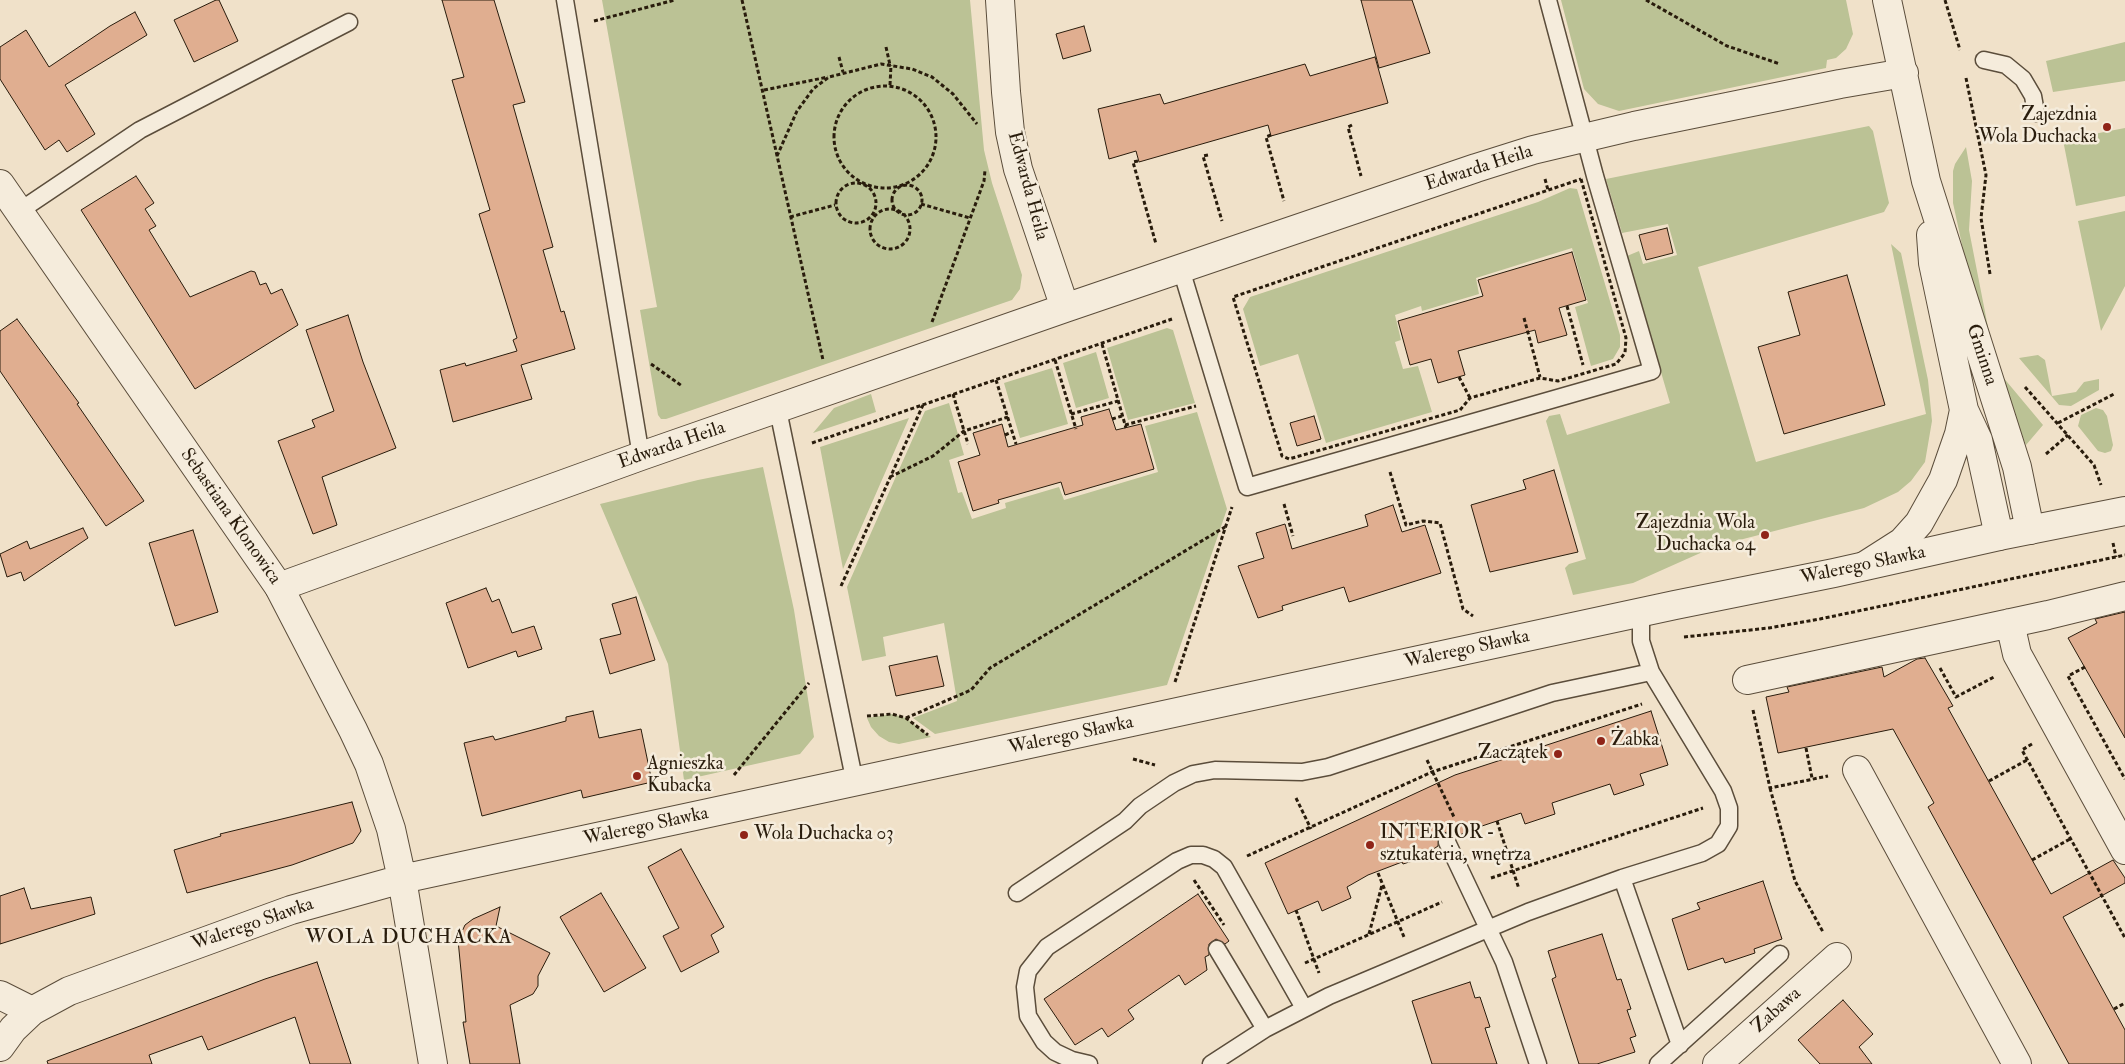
<!DOCTYPE html>
<html>
<head>
<meta charset="utf-8">
<style>
  body { margin:0 }
  canvas { display:block; background:#f0e1c9 }
</style>
</head>
<body>
<canvas width="2125" height="1064"></canvas>
<script>
const ctx = document.querySelector('canvas').getContext('2d');
ctx.lineJoin = 'round';
function paint(path, color) { ctx.fillStyle = color; ctx.fill(path, 'evenodd'); }
const toPath = rows => new Path2D(rows.map(r => 'M' + r).join(''));
function stroke(path, color, width, dash) { ctx.strokeStyle = color; ctx.lineWidth = width; ctx.lineCap = dash ? 'butt' : 'round'; ctx.setLineDash(dash || []); ctx.stroke(path); }
function label(font, color, halo, rows, align = 'center') {
  ctx.font = font + ' "IM FELL Double Pica",serif'; ctx.lineWidth = 5; ctx.setLineDash([]); ctx.textBaseline = 'middle'; ctx.strokeStyle = halo; ctx.fillStyle = color; for (const [text, x, y, turn = 0] of rows) {
    ctx.save(); ctx.translate(x, y); ctx.rotate((+turn || 0) * Math.PI / 180); ctx.textAlign = isNaN(turn) ? turn : align; if (halo) ctx.strokeText(text, 0, 0); ctx.fillText(text, 0, 0); ctx.restore();
  }
}
paint(toPath([
  [602,0,970,0,984,150,992,183,1022,275,1020,289,1012,300,666,419,661,419,658,415,640,310,657,307],
  [1561,0,1846,0,1853,34,1846,49,1836,58,1827,60,1826,68,1619,111,1598,104,1584,89],
  [2125,42,2125,81,2053,92,2046,61],
  [1869,126,1873,131,1889,203,1884,212,1698,267,1756,462,1926,414,1891,244,1901,253,1928,380,1932,421,1925,462,1911,481,1898,492,1864,508,1716,546,1633,583,1573,595,1565,568,1569,564,1586,559,1546,421,1549,416,1560,414,1567,435,1670,403,1627,256,1639,251,1643,264,1677,255,1668,224,1622,233,1606,179],
  [2125,128,2125,196,2076,206,2063,140],
  [1966,147,1972,181,1969,230,1995,363,1972,291,1953,203,1953,171,1955,164],
  [1570,188,1577,189,1620,335,1620,347,1613,359,1591,366,1575,307,1588,303,1572,248,1476,278,1479,294,1422,311,1421,306,1395,315,1401,340,1395,342,1403,369,1418,366,1432,412,1326,443,1298,354,1260,366,1243,309,1250,297,1538,202],
  [2125,211,2125,286,2101,331,2078,221],
  [1167,328,1173,330,1195,403,1128,420,1107,348],
  [1096,352,1109,398,1076,408,1063,363],
  [2038,355,2045,360,2052,396,2076,392,2084,382,2099,379,2099,390,2071,406,2059,405,2019,358],
  [1052,368,1068,424,1020,438,1004,383],
  [1997,370,2043,425,2026,445,2006,398],
  [871,394,876,412,813,433,834,408],
  [949,403,964,455,949,460,958,493,962,492,972,519,1006,508,1005,503,1059,487,1064,500,1158,472,1145,426,1197,412,1227,509,1167,685,935,734,913,718,957,701,944,623,883,637,886,656,862,661,847,587,925,411],
  [2096,408,2103,410,2107,416,2113,445,2111,451,2105,453,2098,451,2078,426,2081,415],
  [909,418,843,569,820,447],
  [763,467,794,610,814,737,800,754,684,780,668,664,600,504,698,480],
  [892,714,906,718,931,737,899,744,889,742,879,736,871,727,867,718]
]), '#bbc295');
const building = toPath([
  [216,0,219,0,238,41,194,62,174,20,216,0],
  [442,0,494,0,525,102,513,105,553,247,543,250,561,312,564,311,575,349,521,365,532,399,453,422,440,370,465,363,466,366,517,351,513,340,517,338,479,214,490,210,452,80,464,77,442,0],
  [1361,0,1412,0,1430,53,1379,68,1361,0],
  [135,12,147,35,65,85,95,134,67,152,59,140,45,150,0,79,0,47,26,30,49,67,110,26,135,12],
  [1084,26,1091,51,1063,59,1056,34,1084,26],
  [1375,57,1388,103,1271,136,1268,125,1139,162,1136,151,1109,159,1098,109,1160,94,1164,104,1305,64,1310,76,1375,57],
  [136,176,154,203,145,209,156,226,149,230,190,297,251,271,255,272,260,285,266,283,271,294,282,289,298,325,195,389,81,210,136,176],
  [1667,228,1673,253,1646,260,1639,235,1667,228],
  [1572,252,1586,300,1559,308,1567,335,1538,343,1535,330,1458,351,1465,375,1438,383,1431,359,1410,365,1398,321,1483,296,1478,280,1572,252],
  [1847,275,1885,405,1784,434,1758,347,1800,335,1788,292,1847,275],
  [348,315,363,362,396,448,322,477,337,525,313,534,278,441,315,427,312,420,334,411,306,330,348,315],
  [17,319,79,403,77,404,144,501,106,526,0,371,0,331,17,319],
  [1109,409,1116,430,1141,424,1154,469,1065,495,1061,482,998,500,999,503,973,511,958,462,980,455,973,433,1002,424,1008,447,1083,425,1081,417,1109,409],
  [1314,416,1321,439,1297,446,1290,423,1314,416],
  [1554,470,1578,552,1490,572,1471,505,1526,489,1523,480,1554,470],
  [1393,505,1402,532,1425,525,1441,573,1349,602,1344,587,1282,606,1283,610,1258,618,1238,566,1264,558,1256,533,1285,524,1292,549,1368,526,1365,515,1393,505],
  [83,528,88,538,24,581,21,572,7,577,0,554,27,541,30,549,83,528],
  [193,530,218,612,175,626,149,543,193,530],
  [486,588,492,602,499,599,512,633,534,626,542,649,518,657,516,651,468,668,446,603,486,588],
  [636,597,655,660,610,674,600,639,621,634,612,604,636,597],
  [2125,612,2125,738,2068,638,2097,623,2095,619,2125,612],
  [937,656,944,686,896,696,889,666,937,656],
  [1925,658,1953,706,1948,708,2051,894,2113,860,2125,878,2125,883,2063,917,2125,1030,2125,1064,2069,1064,1928,807,1934,803,1893,729,1778,753,1766,697,1789,692,1787,687,1882,667,1884,677,1917,659,1925,658],
  [593,711,599,738,641,729,652,782,583,798,581,790,482,816,464,743,493,736,495,740,566,721,566,717,593,711],
  [1651,711,1668,765,1640,774,1644,785,1614,795,1610,784,1552,803,1555,814,1525,824,1521,813,1470,830,1456,837,1448,832,1443,833,1439,837,1438,846,1432,850,1434,854,1403,864,1402,862,1368,875,1347,887,1351,898,1322,911,1318,901,1288,914,1265,863,1455,775,1651,711],
  [352,802,361,831,353,843,292,865,187,893,174,850,221,836,220,834,352,802],
  [681,849,724,927,711,935,719,952,681,972,663,936,679,928,648,867,681,849],
  [1763,881,1782,939,1754,949,1755,953,1725,963,1723,958,1688,970,1672,919,1700,909,1697,903,1763,881],
  [24,888,31,909,91,897,95,914,0,944,0,896,24,888],
  [601,893,646,968,604,992,560,917,601,893],
  [1198,894,1229,941,1225,944,1216,939,1209,944,1209,955,1205,957,1207,970,1185,985,1179,975,1128,1010,1134,1019,1108,1037,1102,1028,1075,1045,1044,999,1198,894],
  [500,907,496,926,550,953,538,976,538,986,533,994,510,1005,520,1064,470,1064,463,1022,466,1022,458,940,465,925,473,919,500,907],
  [1602,934,1617,980,1621,979,1631,1009,1627,1010,1636,1036,1630,1038,1635,1052,1597,1064,1579,1064,1552,979,1556,977,1548,951,1602,934],
  [317,962,351,1064,310,1064,295,1017,208,1050,202,1036,149,1055,152,1064,48,1064,47,1061,265,979,317,962],
  [1470,982,1475,998,1480,997,1490,1027,1485,1028,1497,1064,1432,1064,1412,1001,1470,982],
  [1843,1000,1873,1034,1859,1047,1872,1064,1820,1064,1798,1040,1843,1000]
]);
paint(building, '#e0ae90');
stroke(building, '#291c0c', 1);
const service = toPath([
  [565,0,641,456],
  [1984,60,2006,65,2023,79,2033,96,2036,113],
  [18,212,140,130,349,22],
  [1181,269,1247,487,1652,371,1595,176,1548,0],
  [778,410,855,783],
  [1447,842,1504,962,1538,1064],
  [1622,878,1680,1045],
  [1017,893,1125,821,1140,806,1174,783,1193,774,1215,770,1302,772,1328,767,1552,693,1651,672],
  [1217,949,1265,1029],
  [1089,1064,1072,1060,1055,1052,1044,1042,1028,1016,1025,987,1028,971,1047,947,1177,861,1191,855,1203,855,1214,859,1224,867,1304,1008],
  [1211,1064,1265,1029,1329,996,1528,912,1622,878,1702,853,1718,844,1729,826,1729,808,1723,791,1651,672,1641,641,1641,613],
  [1658,1064,1780,954]
]);
const minor = toPath([
  [1000,0,1006,92,1010,132,1018,169,1065,308],
  [1887,0,1926,181,2017,467,2030,530],
  [1931,235,1933,263,1964,410,1978,440,1999,536],
  [1866,565,1902,542,1919,523,1943,480,1959,434,1964,410],
  [279,587,641,456,1065,308,1476,168,1533,150,1634,126,1840,84,1904,73],
  [2010,623,2017,654,2125,850],
  [1747,680,2048,615,2125,596],
  [1857,770,2017,1064],
  [0,995,32,1011],
  [1717,1064,1837,957]
]);
const tertiary = toPath([
  [0,184,279,587,353,730,369,764,391,829,402,879,433,1064],
  [0,1047,13,1029,32,1011,69,991,291,910,402,879,1675,605,1834,573,1999,536,2125,511]
]);
stroke(service, '#5b4d3b', 19);
stroke(minor, '#5b4d3b', 30);
stroke(tertiary, '#5b4d3b', 30);
stroke(toPath([
  [742,0,823,360],
  [1646,0,1727,46,1780,64],
  [1945,0,1960,50],
  [594,21,675,0],
  [886,47,890,65],
  [839,57,843,72],
  [1966,78,1986,175,1981,218,1990,274],
  [890,85,891,65],
  '834 137a51 51 0 1 1 102 0a51 51 0 1 1-102 0Z',
  [764,90,828,77],
  [1352,125,1348,127,1361,176],
  [1271,135,1266,137,1284,201],
  [1208,155,1203,156,1222,221],
  [777,156,797,111,813,89,829,77,881,64,912,69,932,77,953,94,977,124],
  [1138,161,1133,162,1156,244],
  [1545,179,1548,190],
  [1581,179,1626,338,1625,353,1616,364,1558,381,1540,378,1470,398,1460,410,1289,459,1282,456,1233,297,1581,179],
  '836 203a20 20 0 1 1 40 0a20 20 0 1 1-40 0Z',
  '892 200a15 15 0 1 1 30 0a15 15 0 1 1-30 0Z',
  [921,204,970,218],
  '870 229a20 20 0 1 1 40 0a20 20 0 1 1-40 0Z',
  [790,217,835,205],
  [1567,306,1583,365],
  [1524,318,1540,377],
  [932,322,984,181,985,170],
  [1102,344,1126,428],
  [1055,360,1076,429],
  [651,364,682,386],
  [1459,377,1470,398],
  [996,380,1016,444],
  [2025,387,2094,465,2101,485],
  [953,394,968,444],
  [1071,414,1118,401],
  [1112,419,1122,416],
  [2058,423,2114,394],
  [1125,425,1196,406],
  [1005,435,1012,432],
  [812,443,1172,319],
  [2046,454,2068,435],
  [1390,472,1406,525,1423,521,1440,523,1463,609,1473,616],
  [890,477,933,456,964,431,1008,417],
  [1284,504,1293,536],
  [2113,543,2116,557],
  [841,586,923,405],
  [1684,637,1769,628,1820,619,2125,555],
  [2085,667,2068,676,2125,779],
  [1940,668,1956,697,1994,677],
  [1175,682,1232,507],
  [1753,710,1770,788,1828,776],
  [867,716,892,714,906,718,928,735],
  [906,718,971,690,990,668,1225,527],
  [2032,744,2022,750,2125,938],
  [1806,748,1812,778],
  [1133,759,1155,765],
  [1427,760,1454,817],
  [734,775,809,683],
  [1989,781,2027,760],
  [1770,788,1795,881,1823,932],
  [1296,798,1311,829],
  [1497,821,1519,889],
  [1247,856,1432,772,1642,704],
  [2032,860,2070,839],
  [1378,873,1404,937],
  [1491,878,1703,808],
  [1194,880,1224,925],
  [1296,910,1319,973],
  [1369,934,1382,885],
  [1305,963,1442,902],
  [2114,1009,2125,1003]
]), '#291c0c', 3, [4, 2.5]);
stroke(service, '#f5ecdc', 16);
stroke(minor, '#f5ecdc', 28);
stroke(tertiary, '#f5ecdc', 28);
for (const [x, y, r, color] of [
  [2107,127,5,"#8f2418"],
  [1765,535,5,"#8f2418"],
  [1601,741,5,"#8f2418"],
  [1558,754,5,"#8f2418"],
  [637,776,5,"#8f2418"],
  [744,835,5,"#8f2418"],
  [1370,845,5,"#8f2418"]
]) { const dot = new Path2D(); dot.arc(x, y, r, 0, 2 * Math.PI); ctx.fillStyle = color; ctx.fill(dot); stroke(dot, '#f5ecdc', 2); }
label('19px', '#291c0c', '#f5ecdc', [
  ["Zajezdnia",2097,116,"right"],
  ["Wola Duchacka",2097,138,"right"],
  ["Zajezdnia Wola",1755,524,"right"],
  ["Duchacka 04",1755,546,"right"],
  ["Żabka",1611,741],
  ["Zaczątek",1548,754,"right"],
  ["Agnieszka",647,765],
  ["Kubacka",647,787],
  ["INTERIOR -",1380,834],
  ["sztukateria, wnętrza",1380,856],
  ["Wola Duchacka 03",754,835]
], 'left');
label('19px', '#291c0c', '#f5ecdc', [
  ["Edwarda Heila",1479,169,-18],
  ["Edwarda Heila",1027,186,75],
  ["Gminna",1981,355,72],
  ["Edwarda Heila",672,446,-19],
  ["Sebastiana Klonowica",230,517,55],
  ["Walerego Sławka",1863,566,-12],
  ["Walerego Sławka",1467,650,-12],
  ["Walerego Sławka",1071,736,-12],
  ["Walerego Sławka",646,827,-12],
  ["Walerego Sławka",253,925,-19],
  ["Zabawa",1777,1011,-42]
]);
ctx.letterSpacing = '1px';
label('21px', '#291c0c', '#f5ecdc', [
  ["WOLA DUCHACKA",409,938]
]);
ctx.letterSpacing = '0px';
</script>
</body>
</html>
